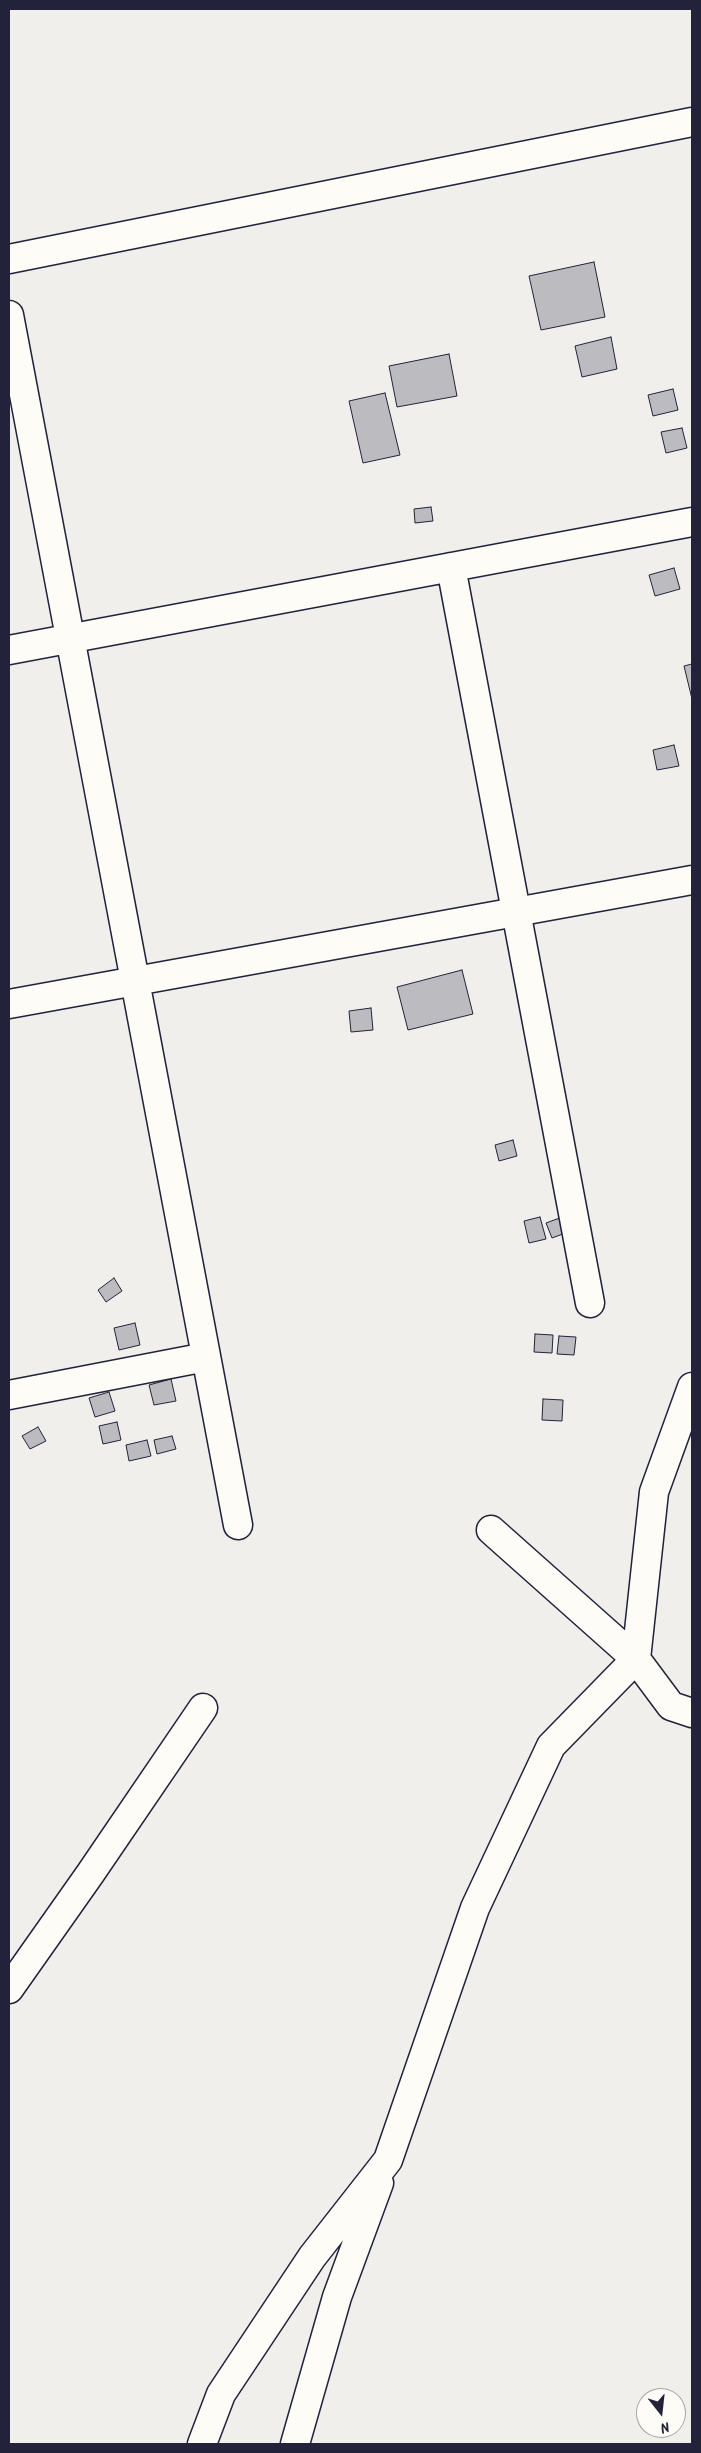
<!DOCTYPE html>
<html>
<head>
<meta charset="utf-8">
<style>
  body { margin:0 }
  #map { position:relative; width:701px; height:2453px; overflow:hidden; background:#f0efec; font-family:Kalam,sans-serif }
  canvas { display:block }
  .frame { position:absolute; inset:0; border:10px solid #22223b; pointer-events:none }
  .north { position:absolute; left:636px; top:2388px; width:50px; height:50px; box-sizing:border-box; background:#fdfcf7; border:1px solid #a5a5ac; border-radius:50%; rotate:164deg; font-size:14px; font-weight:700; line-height:20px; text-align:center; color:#22223b }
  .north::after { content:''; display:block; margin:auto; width:18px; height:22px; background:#22223b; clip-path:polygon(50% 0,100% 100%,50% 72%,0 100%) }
</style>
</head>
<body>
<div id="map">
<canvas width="701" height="2453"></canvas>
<div class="frame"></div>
<div class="north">N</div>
</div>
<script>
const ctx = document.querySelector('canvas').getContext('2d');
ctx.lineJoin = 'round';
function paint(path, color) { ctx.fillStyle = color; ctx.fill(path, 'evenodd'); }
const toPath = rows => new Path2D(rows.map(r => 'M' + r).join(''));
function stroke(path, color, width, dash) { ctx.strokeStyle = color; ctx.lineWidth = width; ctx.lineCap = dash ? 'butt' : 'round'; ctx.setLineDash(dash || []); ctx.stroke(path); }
const building = toPath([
  [594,262,605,317,541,330,529,276,594,262],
  [611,337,617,369,582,377,575,346,611,337],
  [449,354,457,396,397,407,389,366,449,354],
  [673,389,678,410,653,416,648,395,673,389],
  [385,393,400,455,363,463,349,401,385,393],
  [682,428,687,448,666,453,661,432,682,428],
  [431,507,433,521,415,523,414,509,431,507],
  [674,568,680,589,655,596,649,575,674,568],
  [692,664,692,699,684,666,692,664],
  [674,745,679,766,657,770,653,750,674,745],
  [462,970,473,1014,408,1030,397,987,462,970],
  [371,1008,373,1030,351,1032,349,1011,371,1008],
  [513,1140,517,1156,499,1161,495,1145,513,1140],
  [565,1216,571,1231,552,1238,546,1223,565,1216],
  [540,1217,546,1239,529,1243,524,1221,540,1217],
  [114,1278,122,1291,106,1302,98,1290,114,1278],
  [135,1323,140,1345,119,1350,114,1328,135,1323],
  [535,1334,553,1335,552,1353,534,1352,535,1334],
  [559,1336,576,1337,574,1355,557,1354,559,1336],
  [171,1379,176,1401,154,1405,149,1385,171,1379],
  [109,1392,115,1411,95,1417,89,1398,109,1392],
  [543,1399,563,1400,562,1421,542,1420,543,1399],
  [117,1422,121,1440,103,1444,99,1426,117,1422],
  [38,1427,46,1441,30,1449,22,1436,38,1427],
  [172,1436,176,1449,157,1454,154,1440,172,1436],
  [147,1440,151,1456,129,1461,126,1445,147,1440]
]);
paint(building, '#bcbcc0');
stroke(building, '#22223b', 1);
const street = toPath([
  [9,259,692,122],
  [9,315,238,1525],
  [451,567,590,1303],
  [9,650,692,522],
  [9,1004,692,880],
  [9,1395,206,1357],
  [491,1530,636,1659,671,1706,692,1713],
  [9,1989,90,1874,203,1708],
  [202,2444,221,2394,312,2257,388,2160,475,1908,551,1746,636,1659,654,1492,692,1387],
  [295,2444,337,2297,379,2183]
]);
stroke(street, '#22223b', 31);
stroke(street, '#fdfcf7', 28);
</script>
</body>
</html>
